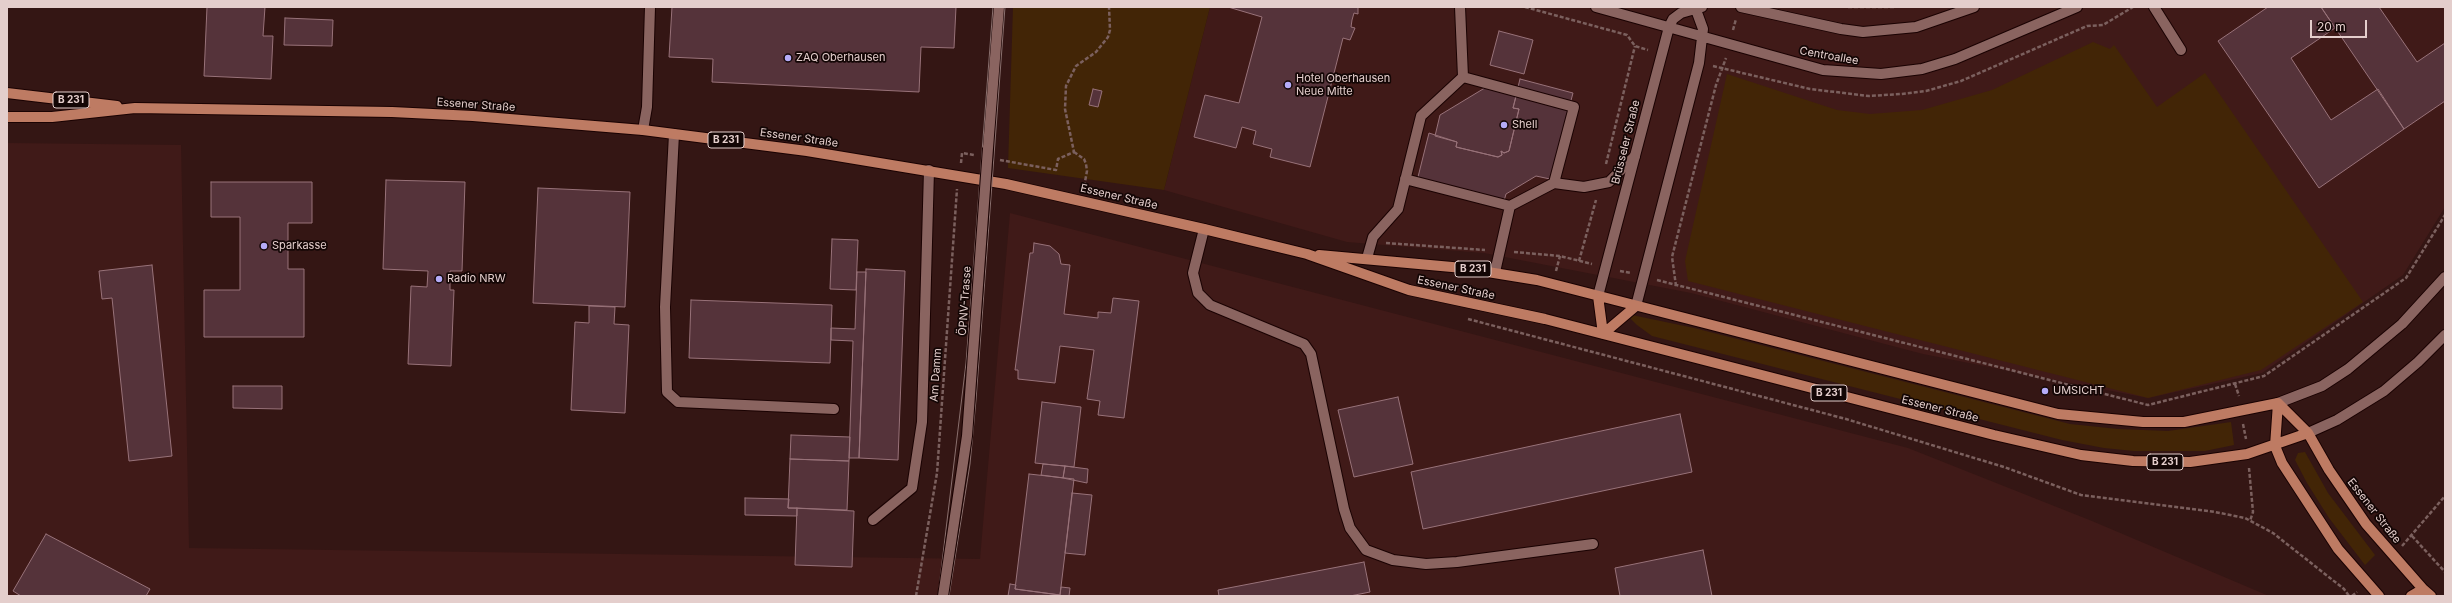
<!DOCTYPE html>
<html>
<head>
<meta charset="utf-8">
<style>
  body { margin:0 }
  #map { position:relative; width:2452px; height:603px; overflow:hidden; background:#341614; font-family:Inter,sans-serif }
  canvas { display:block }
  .frame { position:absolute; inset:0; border:8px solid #e4cecc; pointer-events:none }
  .scale { position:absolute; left:2310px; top:20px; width:57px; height:18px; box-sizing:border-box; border:2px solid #e4cecc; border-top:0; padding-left:5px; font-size:12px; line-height:14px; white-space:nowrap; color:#e4cecc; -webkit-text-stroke:3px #130605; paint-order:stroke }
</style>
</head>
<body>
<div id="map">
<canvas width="2452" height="603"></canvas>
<div class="frame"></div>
<div class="scale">20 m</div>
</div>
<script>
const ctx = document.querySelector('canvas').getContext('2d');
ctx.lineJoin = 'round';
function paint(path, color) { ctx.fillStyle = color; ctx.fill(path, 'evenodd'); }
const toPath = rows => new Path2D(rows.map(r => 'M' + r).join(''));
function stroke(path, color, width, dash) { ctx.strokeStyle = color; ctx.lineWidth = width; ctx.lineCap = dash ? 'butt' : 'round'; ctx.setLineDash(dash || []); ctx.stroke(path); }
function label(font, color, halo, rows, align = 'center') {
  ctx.font = font + ' Inter,sans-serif'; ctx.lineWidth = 3.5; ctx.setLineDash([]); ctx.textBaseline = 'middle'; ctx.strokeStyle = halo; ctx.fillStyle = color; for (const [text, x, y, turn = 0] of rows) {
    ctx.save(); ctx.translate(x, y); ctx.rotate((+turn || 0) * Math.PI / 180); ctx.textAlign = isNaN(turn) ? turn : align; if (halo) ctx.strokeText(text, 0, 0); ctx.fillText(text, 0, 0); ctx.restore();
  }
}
paint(toPath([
  [1210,7,2445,7,2445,207,2403,275,2262,373,2148,398,1923,354,1691,293,1484,253,1347,242,1164,190],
  [7,143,181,145,189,548,980,559,1010,213,1908,448,2092,521,2269,596,7,596]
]), '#401a18');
paint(toPath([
  [1013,7,1210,7,1164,190,1008,168],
  [2093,42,2110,49,2114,45,2157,107,2205,73,2363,302,2261,370,2148,398,1688,281,1685,261,1727,74,1837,110,1870,114,1922,110,1992,90],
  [1632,315,1694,328,2070,424,2118,429,2168,431,2231,422,2234,445,2205,451,2134,451,2104,448,2062,440,1652,336,1637,325,1630,318],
  [2305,452,2328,493,2375,555,2365,565,2329,518,2307,483,2295,460,2298,453]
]), '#422506');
const building = toPath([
  [207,7,265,7,263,36,273,36,271,79,204,76,207,7],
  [672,7,956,7,954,48,921,47,919,92,712,82,713,59,669,57,672,7],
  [1228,7,1358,7,1358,14,1354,13,1352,20,1351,27,1355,28,1350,40,1343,38,1310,167,1270,157,1272,149,1253,144,1256,131,1242,127,1236,148,1194,137,1205,95,1239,103,1262,17,1228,7],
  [2268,7,2321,7,2335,28,2291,58,2331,120,2378,89,2404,129,2319,188,2218,41,2268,7],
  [2321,7,2379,7,2417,62,2445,43,2445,101,2404,129,2321,7],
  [285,18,333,20,332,46,284,45,285,18],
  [1499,31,1533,40,1524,74,1490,65,1499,31],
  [1520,79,1573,93,1550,179,1536,176,1506,194,1502,208,1416,185,1429,133,1457,142,1456,147,1498,157,1502,155,1501,151,1504,153,1509,151,1519,109,1513,108,1520,79],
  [1488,86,1517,93,1513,108,1519,109,1509,151,1504,153,1501,151,1502,155,1498,157,1456,147,1457,142,1435,136,1440,115,1488,86],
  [1093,89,1102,91,1098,107,1089,105,1093,89],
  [386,180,465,182,462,271,450,271,450,290,454,290,451,366,408,364,411,286,427,287,428,271,383,269,386,180],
  [211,182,312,182,312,223,288,223,288,269,304,269,304,337,204,337,204,290,240,290,240,217,211,217,211,182],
  [538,188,630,192,625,307,533,303,538,188],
  [832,239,858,240,856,290,830,289,832,239],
  [1034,243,1050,246,1059,254,1061,264,1070,265,1064,314,1098,318,1098,312,1111,313,1113,298,1139,301,1124,418,1098,415,1100,401,1087,399,1094,350,1060,346,1055,383,1018,379,1018,370,1015,370,1030,253,1033,253,1034,243],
  [152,265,172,456,129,461,112,298,102,299,99,271,152,265],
  [866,269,905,271,898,460,859,458,866,269],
  [857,272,866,272,859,458,849,458,853,341,831,340,831,328,855,329,857,272],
  [691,300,832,305,830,363,689,358,691,300],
  [589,306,615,307,614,324,629,325,625,413,571,410,575,322,589,323,589,306],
  [233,386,282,386,282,409,233,408,233,386],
  [1398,397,1413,464,1354,477,1338,410,1398,397],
  [1042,402,1081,407,1074,467,1035,463,1042,402],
  [1680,414,1692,472,1423,529,1411,472,1680,414],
  [791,435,850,437,849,461,790,459,791,435],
  [790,459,849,461,847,510,788,508,790,459],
  [1043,464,1065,466,1063,478,1041,475,1043,464],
  [1065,466,1088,469,1087,483,1063,478,1065,466],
  [1029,474,1074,479,1060,595,1015,589,1029,474],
  [1072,493,1092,495,1085,555,1065,553,1072,493],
  [745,498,789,499,788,508,797,508,797,516,745,515,745,498],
  [797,508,854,511,852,567,795,565,797,508],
  [46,534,150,589,146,596,21,596,13,591,46,534],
  [1703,550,1712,596,1620,596,1615,568,1703,550],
  [1364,562,1370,592,1350,596,1219,596,1218,590,1364,562],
  [1010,584,1016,585,1015,589,1060,595,1061,587,1070,588,1069,596,1008,596,1010,584]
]);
paint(building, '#55333a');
stroke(building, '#987279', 1);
const service = toPath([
  [2154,7,2181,50],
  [1463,77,1574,107,1554,183],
  [643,130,647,107,650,7],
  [674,134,665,307,667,392,678,402,834,409],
  [988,148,999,7],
  [1405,179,1510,206,1554,183,1584,187,1609,182,1635,156],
  [1204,229,1193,273,1198,293,1210,305,1304,344,1311,354,1344,509,1350,528,1366,550,1393,560,1426,564,1457,562,1593,544],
  [1367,258,1373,237,1398,209,1421,116,1463,77,1460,7],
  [1495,272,1510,206],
  [873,520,912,488,922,422,929,170]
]);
const tertiary = toPath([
  [1596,7,1823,70,1881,74,1922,69,1955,59,2077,7],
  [1741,7,1841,29,1863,32,1916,27,1974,7],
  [1598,296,1669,27,1673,19,1681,13,1702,7],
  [1636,306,1699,63,1703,29,1695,7]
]);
const secondary = toPath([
  [2278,403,2322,386,2348,369,2402,324,2445,277],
  [2308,433,2337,420,2384,391,2418,362,2445,335]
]);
const primary = toPath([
  [7,93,117,106],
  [7,117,52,117,135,108,392,112,473,116,643,130,807,151,1006,184,1204,229,1307,254,1409,290,1545,319,1994,435,2081,455,2133,461,2190,462,2247,454,2308,433],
  [1319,255,1463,268,1537,280,2058,414,2143,422,2184,422,2278,403],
  [1598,296,1603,334],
  [1603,334,1636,306],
  [2278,403,2308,433,2329,470,2366,524,2423,589,2431,596],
  [2278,403,2275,446,2282,463,2338,549,2379,596],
  [2411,596,2423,589]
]);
stroke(service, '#1a0202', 12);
stroke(tertiary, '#1a0202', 12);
stroke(secondary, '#1a0202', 12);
stroke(primary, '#1a0202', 12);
stroke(toPath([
  [1525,7,1627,35,1635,46,1648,50],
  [1848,7,1896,7],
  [1733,30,1736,19],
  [1713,66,1810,89,1869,96,1901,94,1926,91,1961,81,2087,26,2103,25,2133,7],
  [1074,152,1084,159,1086,164,1087,171,1084,187],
  [1000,160,1056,170,1058,159,1074,152,1065,109,1066,86,1076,66,1096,52,1108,37,1110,30,1109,7],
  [961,163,962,153,974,155],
  [1606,164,1635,46],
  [1386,243,1485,250],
  [1514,252,1560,256,1592,264],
  [1579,261,1596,200],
  [1556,271,1560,256],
  [1620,271,1631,273],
  [1657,280,2148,405,2264,376,2406,278,2445,215],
  [1676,286,1672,257,1716,85,1726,58],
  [1468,319,1846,419,2004,467,2081,495,2215,512,2245,518,2273,533,2344,589,2349,596],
  [2235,384,2239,396],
  [2243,424,2246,439],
  [2249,468,2253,512,2250,521],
  [2412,536,2445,572],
  [2402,546,2445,496],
  [916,596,937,473,957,189],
  [2352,596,2357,592]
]), '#7b605e', 2.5, [4, 2]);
stroke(service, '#8a6460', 10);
stroke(tertiary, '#8a6460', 10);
stroke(secondary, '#8a6460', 10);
stroke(primary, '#be7b63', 10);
stroke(toPath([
  [938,596,966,363,993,7],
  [949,596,970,464,976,400,1005,7]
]), '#8a706e', 1);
const serviceBridge = toPath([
  [943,596,967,436,988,148]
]);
stroke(serviceBridge, '#1a0202', 12, []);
stroke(serviceBridge, '#8a6460', 10);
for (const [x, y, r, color] of [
  [788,58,4,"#b5acf8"],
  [1288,85,4,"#b5acf8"],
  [1504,125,4,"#b5acf8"],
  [264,246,4,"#b5acf8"],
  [439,279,4,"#b5acf8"],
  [2045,391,4,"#b5acf8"]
]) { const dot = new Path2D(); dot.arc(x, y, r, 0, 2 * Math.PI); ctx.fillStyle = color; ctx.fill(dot); stroke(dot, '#130605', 1.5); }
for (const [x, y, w] of [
  [71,100,36],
  [726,140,36],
  [1473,269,36],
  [1829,393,36],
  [2165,462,36]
]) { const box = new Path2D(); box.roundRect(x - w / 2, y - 8, w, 16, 3); ctx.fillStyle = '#130605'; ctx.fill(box); stroke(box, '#e4cecc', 1); }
label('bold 10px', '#e4cecc', null, [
  ["B 231",71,100],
  ["B 231",726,140],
  ["B 231",1473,269],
  ["B 231",1829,393],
  ["B 231",2165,462]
]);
label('11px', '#e4cecc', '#130605', [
  ["Centroallee",1829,56,10],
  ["Essener Straße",476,105,4],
  ["Essener Straße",799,138,8],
  ["Brüsseler Straße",1626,142,-76],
  ["Essener Straße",1119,197,13],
  ["Essener Straße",1456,288,12],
  ["ÖPNV-Trasse",965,301,-86],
  ["Am Damm",936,375,-86],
  ["Essener Straße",1940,409,14],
  ["Essener Straße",2374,511,52]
]);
label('11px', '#e4cecc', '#130605', [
  ["ZAQ Oberhausen",796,58],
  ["Hotel Oberhausen",1296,79],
  ["Neue Mitte",1296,92],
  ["Shell",1512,125],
  ["Sparkasse",272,246],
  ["Radio NRW",447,279],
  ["UMSICHT",2053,391]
], 'left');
</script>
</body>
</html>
